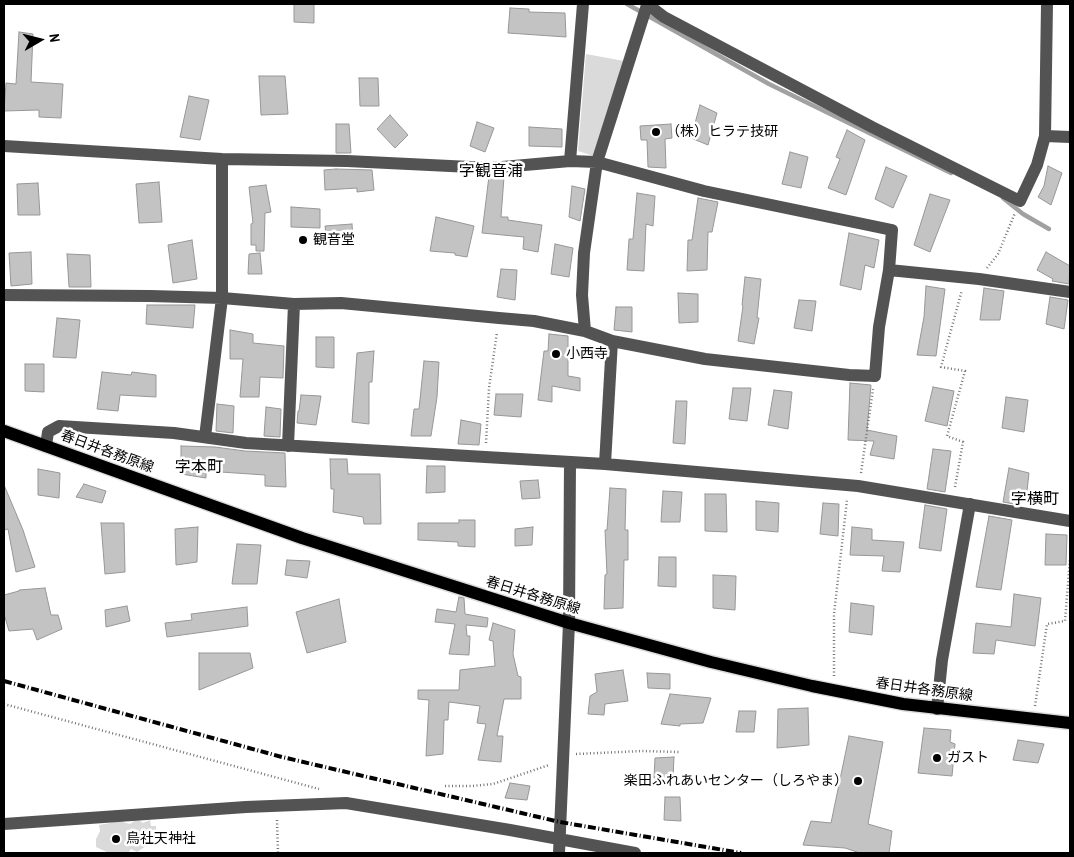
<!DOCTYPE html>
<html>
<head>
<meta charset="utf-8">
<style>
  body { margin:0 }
  #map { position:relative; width:1074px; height:857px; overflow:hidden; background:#fff; font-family:"Archivo Narrow",sans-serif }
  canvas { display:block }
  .frame { position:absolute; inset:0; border:5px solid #000; pointer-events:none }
  .north { position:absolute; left:15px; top:15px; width:50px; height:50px; -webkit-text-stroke:4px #fff; paint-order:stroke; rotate:82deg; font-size:14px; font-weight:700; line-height:20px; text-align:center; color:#000 }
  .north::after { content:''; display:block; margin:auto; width:18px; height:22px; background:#000; clip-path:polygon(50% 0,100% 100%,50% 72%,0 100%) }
</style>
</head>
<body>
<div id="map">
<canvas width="1074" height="857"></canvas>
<div class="frame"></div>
<div class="north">N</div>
</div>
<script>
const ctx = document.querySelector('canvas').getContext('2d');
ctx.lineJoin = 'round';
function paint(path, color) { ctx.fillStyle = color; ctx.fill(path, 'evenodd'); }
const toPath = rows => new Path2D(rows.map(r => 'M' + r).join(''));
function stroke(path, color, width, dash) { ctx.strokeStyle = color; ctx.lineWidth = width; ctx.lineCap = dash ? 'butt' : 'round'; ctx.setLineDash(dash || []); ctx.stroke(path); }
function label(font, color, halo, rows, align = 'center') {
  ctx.font = font + ' "Archivo Narrow","Noto Sans JP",sans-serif'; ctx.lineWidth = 5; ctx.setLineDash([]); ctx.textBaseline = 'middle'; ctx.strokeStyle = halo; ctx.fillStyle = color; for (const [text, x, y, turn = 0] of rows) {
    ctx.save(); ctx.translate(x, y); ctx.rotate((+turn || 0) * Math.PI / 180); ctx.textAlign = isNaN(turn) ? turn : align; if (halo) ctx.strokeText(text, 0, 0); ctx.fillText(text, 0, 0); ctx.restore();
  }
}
paint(toPath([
  [586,54,624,61,597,157,578,151],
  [137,819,143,823,150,820,151,826,156,826,156,836,152,842,137,852,131,849,128,853,109,853,96,847,96,839,100,831,99,825,110,823,115,820,130,824]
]), '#dadada');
stroke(toPath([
  [627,4,769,84,951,173],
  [1003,198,1023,214,1049,229]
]), '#a1a1a1', 4.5);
const building = toPath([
  [294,4,314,4,314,23,294,22,294,4],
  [510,8,529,9,529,12,565,13,566,37,508,33,510,8],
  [19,32,33,34,31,82,63,84,61,118,39,117,39,110,4,111,6,83,16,84,19,32],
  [259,76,285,76,288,114,261,115,259,76],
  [359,78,378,78,379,106,360,106,359,78],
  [189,96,209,100,200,140,180,137,189,96],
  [700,105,717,113,708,145,691,138,700,105],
  [390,115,408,135,395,148,377,129,390,115],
  [477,122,494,128,485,152,470,146,477,122],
  [336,124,349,124,351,153,336,153,336,124],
  [671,124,672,138,665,139,666,168,648,167,647,140,641,140,640,126,671,124],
  [529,127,562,129,562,147,529,146,529,127],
  [847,130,865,140,846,195,828,188,840,159,836,157,847,130],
  [790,152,808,157,801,188,782,184,790,152],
  [1048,166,1062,173,1051,205,1038,197,1044,186,1048,166],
  [886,167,907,176,893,208,875,199,886,167],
  [336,169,372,170,374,190,357,192,357,188,325,190,324,170,336,169],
  [489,176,504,177,501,217,508,217,508,220,542,225,538,252,523,249,524,237,482,233,489,176],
  [159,182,162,222,139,223,136,184,159,182],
  [38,183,40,215,18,215,17,184,38,183],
  [266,185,271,212,265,213,264,251,256,251,256,245,251,245,251,224,253,223,249,187,266,185],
  [572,186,585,189,580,221,569,217,572,186],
  [637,193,655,196,653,226,646,224,644,271,627,270,629,239,633,239,637,193],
  [930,194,950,200,930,252,914,245,930,194],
  [698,198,718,202,712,232,708,232,707,270,687,271,688,240,692,240,698,198],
  [291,207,320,209,320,228,291,227,291,207],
  [436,217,474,226,467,257,455,255,455,253,430,251,436,217],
  [352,224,353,240,327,242,325,226,352,224],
  [849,233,879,240,874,268,865,265,861,290,840,285,849,233],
  [192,240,197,279,173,283,168,245,192,240],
  [555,244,573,248,569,277,551,274,555,244],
  [31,252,32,284,11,286,9,253,31,252],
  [1046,252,1070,266,1069,284,1052,281,1053,279,1037,270,1046,252],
  [260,253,262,274,248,274,249,254,260,253],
  [67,254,90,255,91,287,69,287,67,254],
  [501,269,517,270,515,300,497,297,501,269],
  [745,277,761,279,757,318,759,318,754,344,738,341,743,306,742,305,745,277],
  [926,286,945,289,936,356,917,355,924,317,926,286],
  [984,288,1004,291,1000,320,980,320,984,288],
  [678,293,698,294,698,322,679,323,678,293],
  [1050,297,1068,300,1064,329,1046,324,1050,297],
  [799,300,816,301,812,331,794,328,799,300],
  [147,305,195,305,193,328,146,324,147,305],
  [616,307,632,307,632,332,614,330,616,307],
  [57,318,80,320,76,358,53,357,57,318],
  [230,330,253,334,253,343,284,346,283,378,260,377,259,397,240,397,243,359,230,359,230,330],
  [549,334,568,336,568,376,580,378,580,391,552,386,552,402,538,400,544,351,548,351,549,334],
  [316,337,334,337,334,368,316,367,316,337],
  [374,351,372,382,369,382,369,424,352,422,357,353,374,351],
  [424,361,439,362,437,397,431,436,411,436,414,409,419,409,424,361],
  [25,364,44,364,44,392,25,391,25,364],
  [102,372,131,375,132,372,156,375,156,397,120,395,118,411,97,409,102,372],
  [850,383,871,385,867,430,897,436,894,459,870,455,874,441,848,440,850,383],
  [933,387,954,391,947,426,925,421,933,387],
  [733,388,751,388,747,421,729,419,733,388],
  [774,390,792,392,788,429,768,425,774,390],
  [496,394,523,394,521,417,494,415,496,394],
  [301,395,321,396,316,425,297,423,298,411,299,411,301,395],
  [1006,397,1028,400,1024,432,1002,428,1006,397],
  [676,401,687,401,685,444,673,443,676,401],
  [217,404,234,406,233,433,216,431,217,404],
  [266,407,281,409,280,437,264,436,266,407],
  [461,420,481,424,479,445,458,444,461,420],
  [181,446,215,447,245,451,285,453,286,487,265,486,265,475,206,471,206,478,181,474,181,446],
  [933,449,951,451,945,492,927,489,933,449],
  [330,459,347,459,348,474,380,474,381,524,364,524,363,517,333,512,334,489,331,489,330,459],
  [427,466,445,466,445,492,426,493,427,466],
  [1009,468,1029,473,1026,500,1015,498,1014,504,1003,502,1009,468],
  [38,469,60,473,59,498,38,495,38,469],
  [538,480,540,498,522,499,520,481,538,480],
  [84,484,106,491,102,503,76,497,84,484],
  [4,485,23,530,35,567,16,572,8,529,4,530,4,485],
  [610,488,626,489,625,530,628,530,628,560,624,560,623,608,604,609,605,575,607,574,605,530,607,530,610,488],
  [663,491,682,492,680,522,661,522,663,491],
  [705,494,726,494,727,532,705,531,705,494],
  [756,501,779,503,778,532,756,530,756,501],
  [823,503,839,504,838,536,820,534,823,503],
  [925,505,947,509,941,551,919,548,925,505],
  [989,516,1012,520,1001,590,976,587,989,516],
  [459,520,475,520,475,547,458,546,458,542,418,540,418,523,459,523,459,520],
  [101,523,124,523,125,572,105,574,101,523],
  [198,527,197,562,176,565,175,529,198,527],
  [533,527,532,545,515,546,515,529,533,527],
  [852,527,872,529,872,540,904,542,900,572,882,571,884,556,850,555,852,527],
  [1046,534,1067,535,1066,565,1045,565,1046,534],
  [237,544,261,545,257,584,232,584,237,544],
  [659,557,676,557,676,587,658,586,659,557],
  [287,560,310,561,307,578,285,575,287,560],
  [713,575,736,576,735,610,713,608,713,575],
  [45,588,51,615,58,615,62,629,37,640,33,629,9,631,4,614,4,595,19,591,19,590,45,588],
  [1014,594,1041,598,1035,646,996,640,994,654,973,653,976,623,1011,627,1014,594],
  [459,597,464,598,465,614,488,618,487,627,466,625,467,636,470,636,469,655,449,654,455,624,435,622,437,609,456,612,459,597],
  [339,599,346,642,307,653,296,612,339,599],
  [851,603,874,606,872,635,849,632,851,603],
  [127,606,130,621,106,627,105,610,127,606],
  [247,607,248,626,167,637,165,623,192,620,191,614,247,607],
  [493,623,515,630,513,654,518,676,521,677,521,699,504,699,497,736,503,736,501,762,478,760,486,724,477,723,480,706,449,702,448,720,444,720,443,754,426,756,429,700,418,699,418,690,459,690,460,670,495,666,493,641,489,640,493,623],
  [199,653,250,653,253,668,199,690,199,653],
  [623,670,628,701,605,704,604,715,588,714,590,696,597,692,595,674,623,670],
  [647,673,670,674,670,689,648,688,647,673],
  [670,694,711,698,703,723,680,724,680,726,661,724,670,694],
  [808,708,809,745,777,748,778,709,808,708],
  [739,711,756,711,754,732,736,732,739,711],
  [924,728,951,730,950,742,955,744,952,776,918,773,924,728],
  [849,736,883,742,868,824,892,831,889,853,860,853,845,848,803,845,811,821,831,823,849,736],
  [1018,740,1044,744,1038,763,1013,760,1018,740],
  [674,757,673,778,654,778,655,758,674,757],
  [510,783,530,786,527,800,505,798,510,783],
  [665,797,680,797,681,821,664,820,665,797]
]);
paint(building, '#c3c3c3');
stroke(building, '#979797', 1);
const major = toPath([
  [4,431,302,538,569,623,711,662,812,686,903,704,1070,723]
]);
stroke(major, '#dbdbdb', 15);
stroke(toPath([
  [987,268,998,254,1015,213],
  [486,443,489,388,497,332],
  [861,473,873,389],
  [955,487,963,442,947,436,965,371,941,367,962,290],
  [834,676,834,614,847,500],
  [4,704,319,789],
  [1035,706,1047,624,1065,621,1070,559],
  [576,754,642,751,679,752],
  [445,786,472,786,493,784,549,765],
  [277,820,278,853]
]), '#757575', 2.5, [1, 2.5]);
stroke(toPath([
  [647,4,664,17,872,127,1020,201,1037,165,1045,136,1047,4],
  [1045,136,1070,137],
  [4,146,222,159,347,161,491,168,570,161,597,162,704,191,892,230,889,270,879,327,875,376,849,375,705,359,612,341,585,331,534,321,499,318,341,303,294,304,222,298,150,296,4,295],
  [570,161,583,4],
  [889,270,979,279,1070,292],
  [585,331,582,295,584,253,597,162,647,5],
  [205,437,222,298,222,159],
  [46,446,48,432,59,426,174,433,246,443,605,464,858,486,1070,521],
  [288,446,294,304],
  [605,464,612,341],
  [937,709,942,660,970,504],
  [4,824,246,807,346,803,510,830,635,853],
  [559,853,569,623,570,462]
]), '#535353', 12);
stroke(major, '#000', 12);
stroke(toPath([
  [4,681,282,757,560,822,741,853]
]), '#000', 4, [8, 2.5, 1, 2.5]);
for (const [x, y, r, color] of [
  [656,132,5,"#000"],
  [303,240,5,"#000"],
  [556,354,5,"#000"],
  [937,758,5,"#000"],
  [858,781,5,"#000"],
  [116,839,5,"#000"]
]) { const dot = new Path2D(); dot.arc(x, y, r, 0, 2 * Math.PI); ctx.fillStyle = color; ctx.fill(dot); stroke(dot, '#fff', 2); }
label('14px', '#000', '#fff', [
  ["（株）ヒラテ技研",666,132],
  ["観音堂",313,240],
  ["小西寺",566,354],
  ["ガスト",947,758],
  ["楽田ふれあいセンター（しろやま）",848,781,"right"],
  ["烏社天神社",126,839]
], 'left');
label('14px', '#000', '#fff', [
  ["春日井各務原線",107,452,20],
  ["春日井各務原線",533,596,17],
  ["春日井各務原線",924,690,8]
]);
label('16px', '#000', '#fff', [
  ["字観音浦",491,172],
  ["字本町",199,468],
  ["字横町",1035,500]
]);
</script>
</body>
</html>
